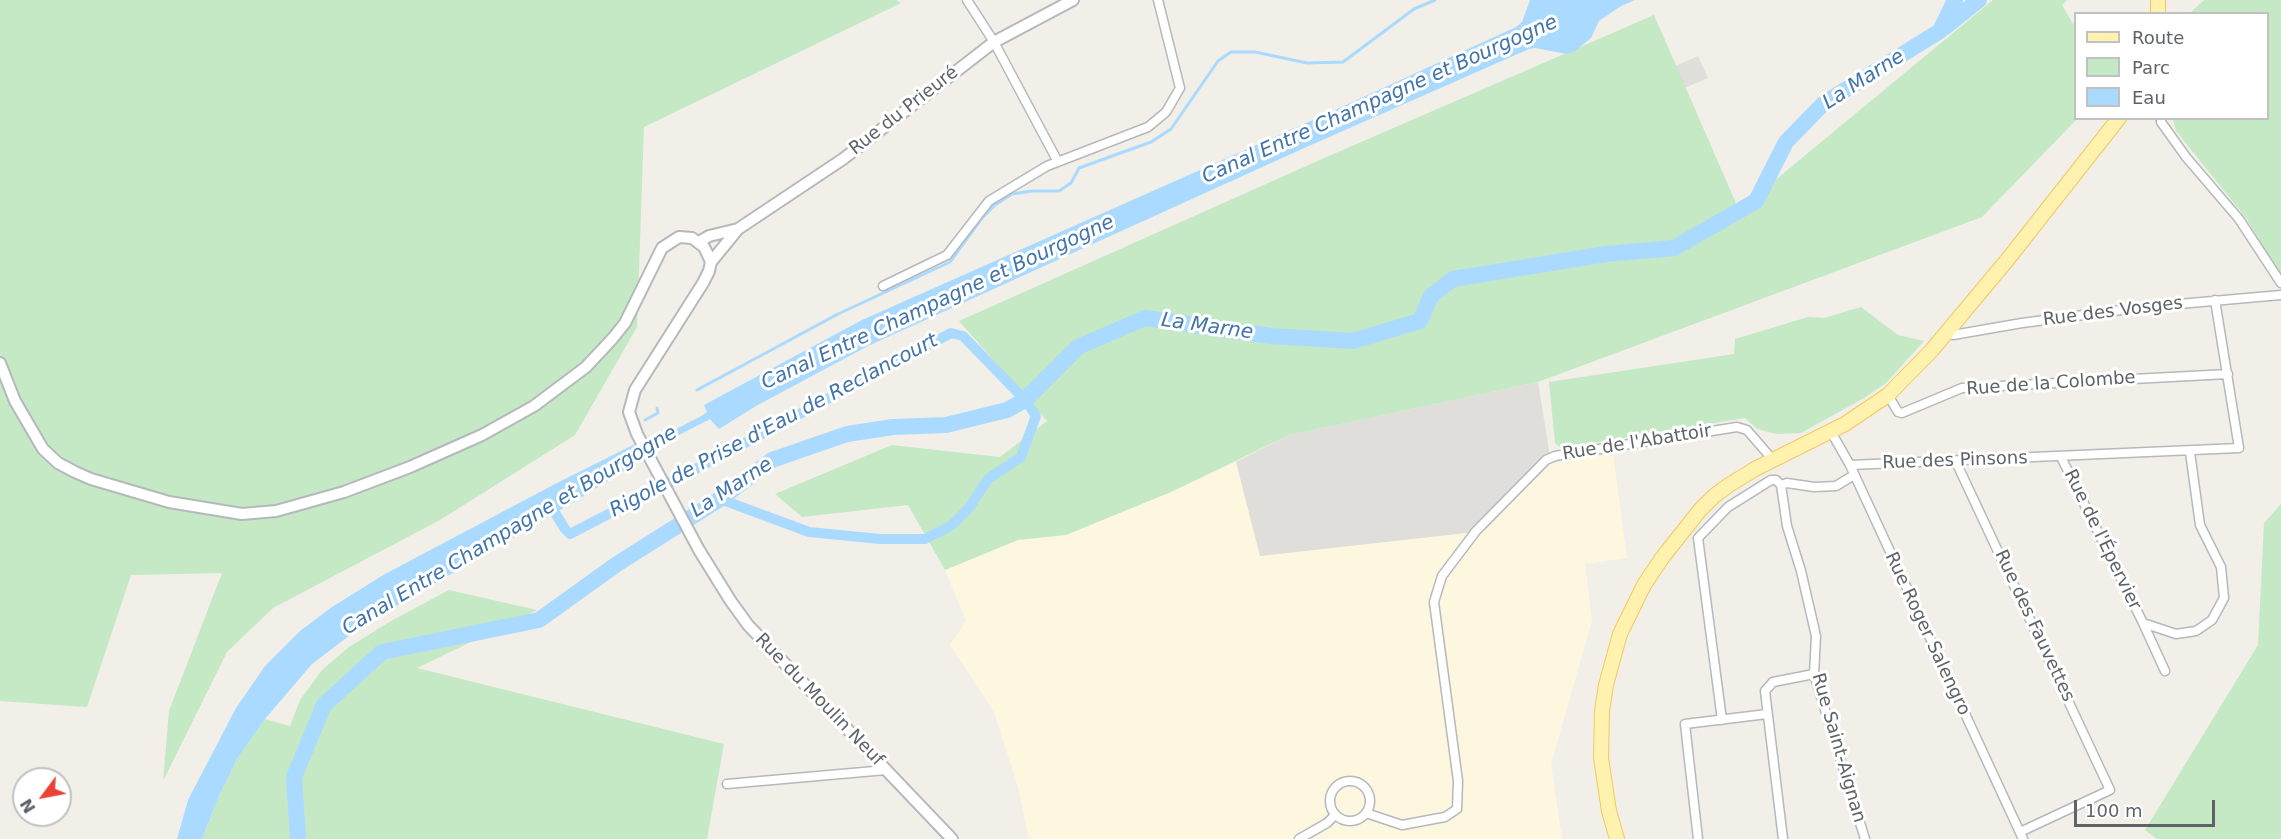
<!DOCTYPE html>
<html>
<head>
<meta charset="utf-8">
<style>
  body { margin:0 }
  #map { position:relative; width:2281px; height:839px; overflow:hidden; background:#f1efe8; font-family:"DejaVu Sans",sans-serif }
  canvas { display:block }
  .legend { position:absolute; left:2074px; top:12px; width:195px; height:108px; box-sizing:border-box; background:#fff; border:2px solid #bfc1c3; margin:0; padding:8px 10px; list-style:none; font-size:18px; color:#5f6368 }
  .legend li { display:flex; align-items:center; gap:12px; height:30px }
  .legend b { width:30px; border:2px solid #bfc1c3 }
  .north { position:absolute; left:12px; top:767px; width:60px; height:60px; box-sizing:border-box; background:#fff; border:2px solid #bfc1c3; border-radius:50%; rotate:238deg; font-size:16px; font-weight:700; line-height:24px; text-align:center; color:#5f6368 }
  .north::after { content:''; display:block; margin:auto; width:21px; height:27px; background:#ea4335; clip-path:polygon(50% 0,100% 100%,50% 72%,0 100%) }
  .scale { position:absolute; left:2074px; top:800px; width:141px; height:27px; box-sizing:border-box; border:3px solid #5f6368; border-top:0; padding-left:8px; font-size:18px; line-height:21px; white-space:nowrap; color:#5f6368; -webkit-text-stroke:4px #fff; paint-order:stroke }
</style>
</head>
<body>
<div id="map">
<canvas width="2281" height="839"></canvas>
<ul class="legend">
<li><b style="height:8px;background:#fff2af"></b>Route</li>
<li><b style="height:16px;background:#c5e8c5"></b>Parc</li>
<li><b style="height:16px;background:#aadaff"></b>Eau</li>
</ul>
<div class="north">N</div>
<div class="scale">100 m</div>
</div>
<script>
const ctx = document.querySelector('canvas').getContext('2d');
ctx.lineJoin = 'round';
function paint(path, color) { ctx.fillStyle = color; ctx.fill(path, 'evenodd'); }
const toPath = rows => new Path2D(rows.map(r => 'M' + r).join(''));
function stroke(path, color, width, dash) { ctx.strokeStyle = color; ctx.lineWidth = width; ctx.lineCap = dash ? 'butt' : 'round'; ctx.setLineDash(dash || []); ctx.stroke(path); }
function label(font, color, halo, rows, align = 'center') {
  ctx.font = font + ' "DejaVu Sans",sans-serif'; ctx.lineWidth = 6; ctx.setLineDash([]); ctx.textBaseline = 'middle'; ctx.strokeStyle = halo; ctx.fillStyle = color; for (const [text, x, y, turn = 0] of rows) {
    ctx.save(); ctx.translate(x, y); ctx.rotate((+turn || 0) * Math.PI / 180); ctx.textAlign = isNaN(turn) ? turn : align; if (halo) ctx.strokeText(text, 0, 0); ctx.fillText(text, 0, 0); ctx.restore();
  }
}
paint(toPath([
  [1613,454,1627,558,1585,564,1592,621,1551,764,1562,839,1029,839,1018,787,994,712,950,645,966,621,945,570,1018,540,1066,534,1171,492,1236,462,1260,556,1484,531,1551,463]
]), '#fef7e0');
paint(toPath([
  [1698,56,1708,78,1682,89,1673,67],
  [1538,382,1551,463,1484,531,1260,556,1236,462,1289,435]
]), '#e0deda');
paint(toPath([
  [0,0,896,0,901,3,644,127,637,327,575,435,440,520,273,608,227,652,163,781,169,711,222,573,131,575,87,707,0,701],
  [1993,0,2067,0,2062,5,2075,27,2077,119,1982,217,1538,382,1289,435,1171,492,1066,535,1018,540,945,570,908,505,802,517,775,494,892,445,1000,457,1047,421,959,321,1322,159,1654,15,1739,210],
  [2204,0,2281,0,2281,277,2246,218,2176,131,2173,119,2268,118,2268,14,2190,13],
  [1861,307,1898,335,1924,341,1886,383,1864,398,1801,433,1776,434,1757,429,1745,418,1561,448,1555,443,1549,382,1734,354,1735,339,1808,317,1824,318],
  [2281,504,2281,839,2157,839,2145,830,2258,645,2264,523],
  [449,590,537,610,417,668,724,744,707,839,202,839,219,796,237,759,265,719,290,726,300,700,322,670,349,647,391,621]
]), '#c5e8c5');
paint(toPath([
  [1530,0,1635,0,1621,6,1599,21,1591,38,1575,51,1567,54,1535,48,1529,49,1302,149,868,346,756,406,719,429,710,419,644,453,646,457,579,499,362,626,312,664,265,719,237,759,219,796,202,839,177,839,188,800,236,708,265,666,300,631,332,607,385,574,555,484,637,443,642,447,703,415,707,412,704,405,862,320,1333,111,1516,27,1522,22]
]), '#aadaff');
stroke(toPath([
  [697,390,838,314,950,262,982,218,995,205,1012,194,1032,191,1059,191,1071,183,1079,168,1151,142,1171,129,1218,61,1231,52,1255,52,1307,63,1343,62,1414,9,1435,0],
  [645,420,658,413,657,408],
  [725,443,730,451]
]), '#aadaff', 3);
stroke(toPath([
  [550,505,565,529,570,534,730,451,951,333,963,336,1025,400,1036,416,1021,457,988,479,969,508,952,525,925,539,880,539,809,532,720,499]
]), '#aadaff', 10);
stroke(toPath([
  [1944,28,1979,0],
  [298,839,294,777,324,705,382,652,539,620,617,564,720,499,772,460,847,434,893,427,946,425,1007,410,1025,400,1078,347,1145,318,1271,336,1353,341,1420,321,1431,296,1453,279,1606,254,1674,248,1756,201,1786,142,1824,103,1940,31,1955,0]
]), '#aadaff', 16);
const minor = toPath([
  [967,0,994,42,1058,162],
  [2161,118,2161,122,2186,157,2239,219,2281,283],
  [883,286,947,255,989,201,1047,166,1148,127,1166,112,1180,88,1158,0],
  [1948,331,1953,335,2022,323,2145,307,2281,295],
  [1888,395,1898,412,1902,413,1962,388,2228,374],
  [1830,430,1850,465,2023,839],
  [2061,457,2143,623,2176,634,2196,631,2212,620,2224,598,2221,567,2200,525,2190,452],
  [1956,462,2110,790,2020,832],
  [1850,465,2239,448,2215,300],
  [1854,475,1836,486,1814,487,1787,483,1781,485,1787,526,1801,571,1816,636,1814,674,1865,839],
  [2143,623,2165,671],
  [1722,720,1698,538,1728,507,1771,480,1776,480,1781,485],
  '1330 801a20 20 0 1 1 40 0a20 20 0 1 1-40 0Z',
  [727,784,886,770],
  [1366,813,1402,825,1445,817,1457,809,1458,781,1434,602,1442,576,1476,531,1546,460,1555,456,1737,427,1747,430,1773,460],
  [1299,839,1327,823,1335,815],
  [1698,839,1685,724,1767,714],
  [1783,839,1765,691,1773,682,1814,674]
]);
const tertiary = toPath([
  [699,242,709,236,738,229],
  [711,262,738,229,843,159,994,42,1073,0],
  [0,363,15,401,43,449,58,463,75,472,91,479,169,502,242,514,276,511,344,492,410,467,482,435,534,406,586,367,613,338,625,323,662,248,679,237,692,238,704,247,707,253,711,262,709,271,703,283,635,390,629,412,637,434,699,550,730,600,748,625,952,839]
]);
const primary = toPath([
  [2158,0,2158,14],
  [1617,839,1609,811,1601,758,1602,711,1606,685,1620,634,1644,585,1662,558,1700,510,1714,496,1729,485,1755,469,1845,424,1888,395,1932,350,2008,259,2119,118]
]);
stroke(minor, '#b5b8bc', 11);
stroke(tertiary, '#b5b8bc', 14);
stroke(primary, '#f2c960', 16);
stroke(minor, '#fff', 8);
stroke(tertiary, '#fff', 10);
stroke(primary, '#fff2af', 14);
label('18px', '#5f6368', '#fff', [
  ["Rue du Prieuré",904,111,-38],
  ["Rue des Vosges",2113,312,-7],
  ["Rue de la Colombe",2051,384,-4],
  ["Rue de l'Abattoir",1637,443,-9],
  ["Rue des Pinsons",1955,461,-2],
  ["Rue de l'Épervier",2102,540,64],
  ["Rue des Fauvettes",2034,626,65],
  ["Rue Roger Salengro",1927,634,65],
  ["Rue du Moulin Neuf",819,700,46],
  ["Rue Saint-Aignan",1838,748,74]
]);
label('italic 20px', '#4174aa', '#fff', [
  ["La Marne",1864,80,-33],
  ["Canal Entre Champagne et Bourgogne",1380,100,-24],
  ["Canal Entre Champagne et Bourgogne",938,303,-25],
  ["La Marne",1207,327,8],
  ["Rigole de Prise d'Eau de Reclancourt",774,426,-28],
  ["La Marne",732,488,-33],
  ["Canal Entre Champagne et Bourgogne",510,531,-31]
]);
</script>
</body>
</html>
